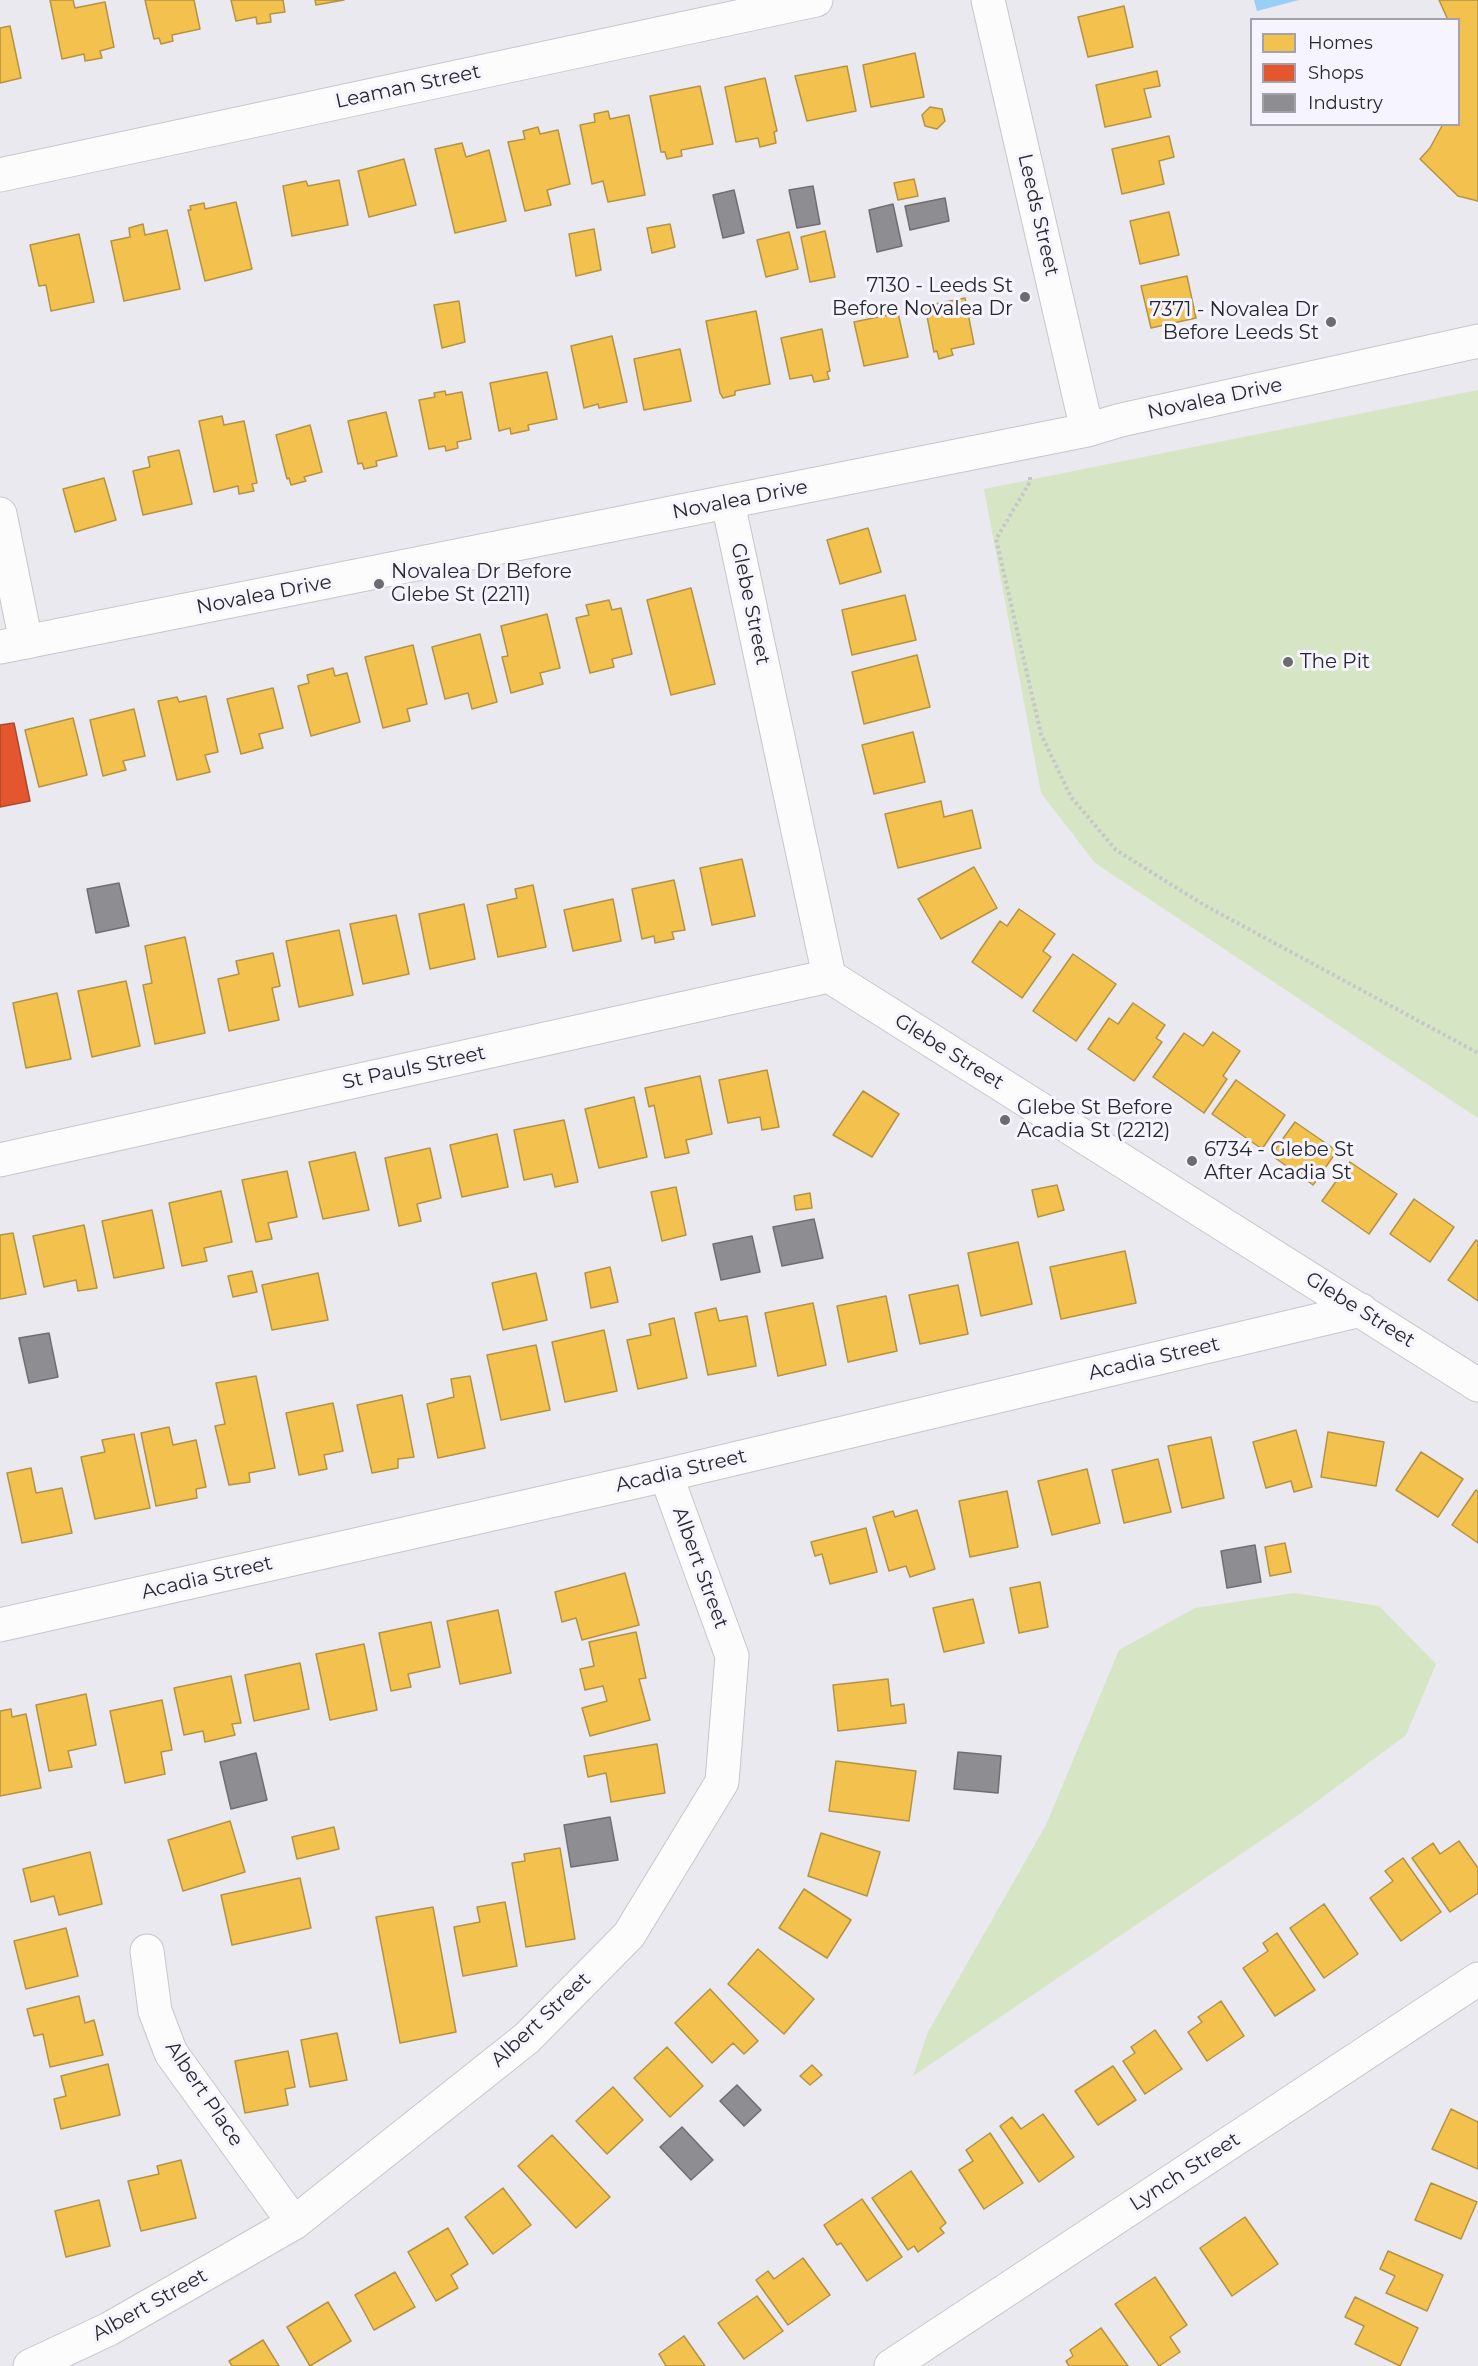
<!DOCTYPE html>
<html>
<head>
<meta charset="utf-8">
<style>
  body { margin:0 }
  #map { position:relative; width:1478px; height:2366px; overflow:hidden; background:#e9e9ef; font-family:Montserrat,sans-serif }
  canvas { display:block }
  .legend { position:absolute; left:1250px; top:18px; width:210px; height:108px; box-sizing:border-box; background:#f5f4ff; border:2px solid #a3a2ab; margin:0; padding:8px 10px; list-style:none; font-size:18px; color:#28282c }
  .legend li { display:flex; align-items:center; gap:12px; height:30px }
  .legend b { width:30px; border:2px solid #a3a2ab }
</style>
</head>
<body>
<div id="map">
<canvas width="1478" height="2366"></canvas>
<ul class="legend">
<li><b style="height:16px;background:#f2c14e"></b>Homes</li>
<li><b style="height:16px;background:#e4572e"></b>Shops</li>
<li><b style="height:16px;background:#8d8d92"></b>Industry</li>
</ul>
</div>
<script>
const ctx = document.querySelector('canvas').getContext('2d');
ctx.lineJoin = 'round';
function paint(path, color) { ctx.fillStyle = color; ctx.fill(path, 'evenodd'); }
const toPath = rows => new Path2D(rows.map(r => 'M' + r).join(''));
function stroke(path, color, width, dash) { ctx.strokeStyle = color; ctx.lineWidth = width; ctx.lineCap = dash ? 'butt' : 'round'; ctx.setLineDash(dash || []); ctx.stroke(path); }
function label(font, color, halo, rows, align = 'center') {
  ctx.font = font + ' Montserrat,sans-serif'; ctx.lineWidth = 6; ctx.setLineDash([]); ctx.textBaseline = 'middle'; ctx.strokeStyle = halo; ctx.fillStyle = color; for (const [text, x, y, turn = 0] of rows) {
    ctx.save(); ctx.translate(x, y); ctx.rotate((+turn || 0) * Math.PI / 180); ctx.textAlign = isNaN(turn) ? turn : align; if (halo) ctx.strokeText(text, 0, 0); ctx.fillText(text, 0, 0); ctx.restore();
  }
}
paint(toPath([
  [1478,390,1478,1118,1095,863,1041,793,984,489],
  [1294,1593,1379,1606,1436,1664,1406,1735,1300,1814,913,2076,928,2032,1046,1825,1119,1650,1195,1608]
]), '#d6e5c4');
paint(toPath([
  [1254,0,1299,0,1257,11]
]), '#99cff7');
const homes = toPath([
  [50,0,73,0,75,8,105,2,114,47,100,51,102,58,85,61,84,54,62,59,50,0],
  [145,0,194,0,200,29,172,35,173,41,161,44,159,38,154,39,145,0],
  [231,0,283,0,285,12,270,14,271,22,257,24,256,17,236,21,231,0],
  [315,0,344,0,316,5,315,0],
  [1439,0,1478,0,1478,201,1458,196,1420,159,1430,148,1443,124,1458,124,1458,20,1448,20,1439,0],
  [1124,6,1133,47,1088,57,1078,17,1124,6],
  [10,26,21,78,0,83,0,28,10,26],
  [915,53,924,97,871,107,863,65,915,53],
  [847,66,856,111,807,121,795,76,847,66],
  [1157,71,1160,86,1144,89,1151,117,1105,127,1096,85,1157,71],
  [765,78,777,131,774,132,776,143,760,147,758,138,736,142,725,87,765,78],
  [700,86,713,144,681,150,682,156,667,159,665,152,661,152,650,96,700,86],
  [930,107,942,109,945,121,937,129,925,126,922,115,930,107],
  [608,111,610,119,629,115,645,195,608,202,603,181,592,184,580,125,595,122,594,114,608,111],
  [538,127,540,134,558,130,570,184,547,190,551,205,525,211,508,142,525,139,523,131,538,127],
  [1169,136,1174,157,1159,161,1164,184,1122,194,1112,149,1169,136],
  [462,143,466,157,489,150,506,221,455,233,435,149,462,143],
  [404,159,416,205,369,217,358,171,404,159],
  [914,179,918,196,898,200,894,183,914,179],
  [339,180,348,225,292,236,283,186,306,181,308,186,339,180],
  [236,202,252,269,205,281,188,210,191,210,190,206,204,203,205,209,236,202],
  [1169,212,1179,255,1140,264,1130,221,1169,212],
  [143,224,145,235,167,230,180,289,124,301,111,241,130,237,129,228,143,224],
  [670,224,675,247,652,253,647,228,670,224],
  [594,229,601,270,576,276,569,234,594,229],
  [825,231,835,277,810,282,801,237,825,231],
  [789,232,798,269,766,277,757,240,789,232],
  [79,234,94,302,51,311,46,285,39,286,30,245,79,234],
  [1187,276,1196,318,1151,328,1141,286,1187,276],
  [965,298,974,344,951,349,953,355,939,359,937,351,934,352,925,306,965,298],
  [459,301,465,342,442,348,434,305,459,301],
  [756,311,770,384,735,391,735,395,723,398,720,393,706,321,756,311],
  [898,313,908,357,864,366,854,322,898,313],
  [822,329,830,371,827,372,829,379,814,382,812,375,790,379,781,338,822,329],
  [612,336,627,402,599,408,598,404,584,408,571,346,612,336],
  [680,349,691,401,644,410,634,359,680,349],
  [547,372,557,419,528,425,529,430,511,434,510,428,499,431,490,383,547,372],
  [445,391,446,395,462,392,471,439,457,442,458,448,446,451,445,446,429,449,419,400,435,397,434,393,445,391],
  [386,412,397,456,376,461,377,466,364,469,362,463,358,464,348,421,386,412],
  [222,416,224,425,244,421,257,483,252,484,254,491,239,494,238,486,214,492,199,421,222,416],
  [310,425,322,472,304,477,306,481,291,485,289,478,287,479,276,435,310,425],
  [179,450,192,504,143,515,133,471,150,467,148,457,179,450],
  [104,478,116,520,75,532,63,489,104,478],
  [868,528,881,572,840,584,827,540,868,528],
  [691,588,715,684,671,695,647,600,691,588],
  [905,595,916,640,852,655,842,610,905,595],
  [609,600,612,610,621,608,632,654,612,659,614,667,590,673,576,618,589,615,586,605,609,600],
  [547,614,560,668,540,673,543,684,511,693,502,657,508,656,501,626,547,614],
  [480,634,497,702,472,709,468,693,445,699,432,647,480,634],
  [413,645,427,704,407,709,410,721,383,728,365,657,413,645],
  [917,655,930,707,864,724,852,672,917,655],
  [333,668,335,676,347,673,360,722,311,736,298,686,309,683,307,675,333,668],
  [273,688,283,728,259,734,263,748,241,754,227,699,273,688],
  [206,696,218,752,205,755,210,772,177,780,158,701,177,697,179,702,206,696],
  [134,709,145,756,123,761,126,770,103,776,90,720,134,709],
  [73,718,87,775,39,787,25,730,73,718],
  [913,732,925,782,874,794,862,745,913,732],
  [941,801,944,817,972,810,981,848,898,868,885,814,941,801],
  [742,859,755,916,712,925,700,868,742,859],
  [974,867,997,908,941,939,918,899,974,867],
  [674,880,685,930,672,932,674,939,655,943,654,936,642,939,632,889,674,880],
  [533,885,546,947,498,957,487,905,517,898,515,889,533,885],
  [613,899,621,941,573,951,564,910,613,899],
  [464,904,475,959,430,969,419,914,464,904],
  [1019,909,1055,934,1043,951,1051,957,1022,998,972,962,1000,921,1007,926,1019,909],
  [396,915,409,974,363,984,350,924,396,915],
  [339,930,353,995,299,1007,286,941,339,930],
  [185,937,205,1033,155,1044,143,985,152,983,145,946,185,937],
  [273,953,280,986,272,988,279,1020,229,1031,218,979,239,974,236,961,273,953],
  [1073,954,1116,984,1076,1041,1033,1011,1073,954],
  [126,981,140,1046,92,1057,78,991,126,981],
  [57,993,71,1059,26,1068,13,1003,57,993],
  [1133,1003,1165,1025,1156,1038,1162,1042,1134,1081,1088,1049,1109,1018,1118,1024,1133,1003],
  [1213,1032,1240,1051,1223,1076,1227,1079,1204,1113,1153,1077,1184,1033,1203,1046,1213,1032],
  [767,1070,779,1127,762,1130,760,1117,728,1123,719,1080,767,1070],
  [700,1076,712,1134,686,1140,689,1153,665,1158,654,1105,649,1107,645,1088,700,1076],
  [1236,1080,1285,1115,1262,1149,1212,1114,1236,1080],
  [863,1091,899,1114,872,1157,833,1135,863,1091],
  [634,1097,647,1157,599,1168,585,1109,634,1097],
  [564,1120,578,1182,555,1187,552,1174,524,1180,514,1130,564,1120],
  [1295,1122,1337,1151,1313,1185,1271,1155,1295,1122],
  [497,1134,508,1187,462,1197,450,1145,497,1134],
  [430,1148,441,1198,417,1204,421,1221,399,1226,385,1158,430,1148],
  [355,1152,369,1210,323,1219,309,1162,355,1152],
  [1350,1162,1397,1194,1369,1234,1322,1201,1350,1162],
  [287,1171,297,1217,268,1223,272,1239,256,1242,242,1180,287,1171],
  [1057,1185,1064,1210,1038,1217,1032,1190,1057,1185],
  [676,1187,686,1235,662,1241,651,1192,676,1187],
  [221,1191,232,1242,204,1248,207,1261,182,1266,169,1203,221,1191],
  [810,1193,812,1208,796,1210,794,1196,810,1193],
  [1414,1199,1454,1227,1430,1262,1390,1234,1414,1199],
  [152,1210,164,1268,114,1278,102,1221,152,1210],
  [84,1225,97,1288,78,1291,76,1280,44,1287,33,1236,84,1225],
  [13,1233,26,1294,0,1299,0,1235,13,1233],
  [1476,1240,1478,1242,1478,1301,1448,1280,1476,1240],
  [1018,1242,1032,1304,981,1316,968,1253,1018,1242],
  [1125,1251,1136,1303,1061,1319,1050,1267,1125,1251],
  [610,1267,618,1302,591,1308,585,1273,610,1267],
  [252,1271,257,1292,233,1297,228,1276,252,1271],
  [318,1273,328,1320,272,1330,262,1285,318,1273],
  [536,1273,547,1320,503,1330,492,1283,536,1273],
  [958,1285,968,1334,920,1344,909,1295,958,1285],
  [886,1296,897,1351,848,1362,837,1306,886,1296],
  [813,1303,826,1365,778,1376,765,1313,813,1303],
  [716,1308,719,1321,747,1316,756,1366,708,1375,695,1313,716,1308],
  [674,1318,687,1378,638,1389,627,1340,651,1335,649,1324,674,1318],
  [604,1330,617,1391,565,1402,552,1342,604,1330],
  [536,1345,550,1410,501,1420,487,1355,536,1345],
  [256,1376,275,1468,249,1473,250,1482,229,1485,215,1426,225,1424,216,1383,256,1376],
  [470,1376,485,1448,438,1458,427,1404,454,1397,451,1379,470,1376],
  [402,1395,414,1457,398,1459,398,1468,372,1473,357,1405,402,1395],
  [333,1403,343,1451,324,1455,327,1469,299,1475,286,1413,333,1403],
  [169,1427,173,1445,196,1440,206,1487,196,1489,197,1498,156,1506,141,1433,169,1427],
  [1296,1430,1312,1487,1294,1492,1291,1481,1266,1488,1253,1442,1296,1430],
  [1328,1432,1384,1442,1376,1486,1321,1477,1328,1432],
  [134,1434,150,1508,95,1519,81,1457,105,1452,102,1440,134,1434],
  [1211,1437,1224,1498,1182,1508,1168,1446,1211,1437],
  [1421,1452,1463,1479,1438,1517,1396,1490,1421,1452],
  [1158,1459,1171,1512,1124,1523,1112,1470,1158,1459],
  [31,1468,36,1493,62,1488,72,1533,22,1543,7,1473,31,1468],
  [1087,1469,1100,1523,1052,1535,1038,1481,1087,1469],
  [1476,1490,1478,1491,1478,1543,1452,1525,1476,1490],
  [1007,1491,1018,1547,970,1557,959,1501,1007,1491],
  [917,1510,935,1569,910,1577,906,1566,889,1571,873,1517,893,1511,895,1517,917,1510],
  [866,1528,877,1572,830,1584,822,1554,815,1556,811,1542,866,1528],
  [1285,1543,1291,1572,1270,1576,1265,1547,1285,1543],
  [625,1573,639,1625,582,1640,576,1618,562,1622,555,1592,625,1573],
  [1040,1582,1048,1627,1019,1633,1010,1588,1040,1582],
  [973,1599,984,1643,944,1652,933,1608,973,1599],
  [498,1610,511,1673,460,1684,447,1621,498,1610],
  [431,1622,440,1667,408,1674,411,1687,391,1691,379,1633,431,1622],
  [636,1632,646,1678,639,1679,650,1720,590,1736,582,1708,607,1701,603,1686,585,1690,580,1669,594,1666,589,1642,636,1632],
  [364,1644,377,1710,330,1720,316,1654,364,1644],
  [300,1663,309,1709,254,1721,245,1675,300,1663],
  [231,1676,241,1723,232,1724,235,1735,205,1742,203,1731,184,1735,174,1688,231,1676],
  [888,1679,891,1706,904,1704,906,1723,838,1731,833,1685,888,1679],
  [86,1694,96,1745,68,1751,72,1767,49,1771,36,1705,86,1694],
  [162,1700,172,1750,161,1752,165,1774,125,1783,110,1711,162,1700],
  [11,1709,12,1717,26,1714,41,1788,0,1796,0,1711,11,1709],
  [657,1744,665,1793,611,1802,606,1773,588,1777,584,1756,657,1744],
  [836,1761,916,1771,909,1821,829,1811,836,1761],
  [230,1821,245,1872,183,1891,168,1840,230,1821],
  [334,1827,339,1849,297,1859,292,1837,334,1827],
  [821,1833,880,1852,867,1896,808,1876,821,1833],
  [1459,1841,1478,1868,1478,1893,1450,1912,1412,1858,1433,1843,1440,1854,1459,1841],
  [560,1848,575,1939,526,1947,512,1863,525,1861,524,1854,560,1848],
  [90,1852,102,1904,59,1915,54,1896,31,1902,23,1869,90,1852],
  [1403,1858,1441,1912,1401,1941,1370,1898,1393,1881,1385,1871,1403,1858],
  [300,1878,311,1928,232,1945,221,1895,300,1878],
  [804,1889,851,1920,827,1958,779,1928,804,1889],
  [505,1902,517,1966,463,1976,454,1927,480,1922,477,1907,505,1902],
  [1324,1904,1358,1954,1324,1978,1290,1928,1324,1904],
  [433,1907,456,2032,400,2043,376,1917,433,1907],
  [66,1928,78,1976,26,1989,14,1941,66,1928],
  [1277,1933,1315,1990,1275,2016,1243,1968,1268,1951,1263,1943,1277,1933],
  [758,1949,814,1999,784,2034,728,1984,758,1949],
  [710,1989,758,2041,744,2054,733,2043,712,2063,675,2023,710,1989],
  [79,1996,85,2023,94,2020,103,2055,50,2067,43,2034,34,2036,27,2009,79,1996],
  [1221,2001,1244,2036,1207,2061,1188,2032,1202,2022,1198,2017,1221,2001],
  [1155,2030,1182,2069,1145,2094,1123,2061,1135,2053,1131,2047,1155,2030],
  [337,2033,347,2080,310,2087,301,2040,337,2033],
  [667,2047,703,2086,670,2117,634,2078,667,2047],
  [288,2051,295,2087,285,2089,288,2105,245,2113,235,2061,288,2051],
  [108,2064,120,2115,61,2129,54,2099,66,2096,61,2076,108,2064],
  [812,2065,822,2075,810,2085,800,2076,812,2065],
  [1113,2066,1136,2100,1098,2125,1075,2091,1113,2066],
  [613,2087,643,2120,607,2154,576,2121,613,2087],
  [1451,2109,1478,2122,1478,2169,1432,2149,1451,2109],
  [1043,2114,1074,2157,1039,2182,1000,2126,1012,2117,1021,2129,1043,2114],
  [990,2133,1023,2183,984,2209,959,2170,973,2161,966,2150,990,2133],
  [552,2135,610,2197,576,2228,518,2166,552,2135],
  [181,2160,196,2218,141,2231,128,2181,159,2174,157,2166,181,2160],
  [911,2171,946,2223,940,2228,944,2233,918,2252,914,2246,908,2250,872,2198,911,2171],
  [1431,2183,1477,2202,1461,2239,1415,2220,1431,2183],
  [503,2188,531,2225,493,2254,465,2217,503,2188],
  [862,2199,902,2257,867,2281,841,2243,837,2245,824,2225,862,2199],
  [99,2200,110,2246,66,2257,55,2211,99,2200],
  [1245,2217,1278,2264,1232,2296,1200,2248,1245,2217],
  [448,2228,468,2264,451,2275,458,2288,436,2301,408,2252,448,2228],
  [1388,2251,1443,2275,1427,2311,1386,2293,1395,2276,1380,2269,1388,2251],
  [803,2258,830,2295,788,2325,756,2280,768,2271,774,2279,803,2258],
  [395,2272,415,2307,374,2330,355,2295,395,2272],
  [1155,2277,1187,2325,1170,2337,1180,2352,1159,2366,1115,2304,1155,2277],
  [757,2296,783,2331,744,2359,718,2323,757,2296],
  [1355,2297,1418,2328,1400,2366,1355,2344,1364,2326,1345,2317,1355,2297],
  [328,2302,351,2341,310,2366,287,2327,328,2302],
  [1101,2328,1128,2366,1069,2366,1066,2361,1073,2356,1070,2350,1101,2328],
  [684,2336,705,2366,666,2366,659,2354,684,2336],
  [263,2340,279,2366,232,2366,229,2361,263,2340]
]);
paint(homes, '#f2c14e');
stroke(homes, '#b59344', 1.5);
const shops = toPath([
  [14,723,30,801,0,807,0,725,14,723]
]);
paint(shops, '#e4572e');
stroke(shops, '#ac492d', 1.5);
const industry = toPath([
  [813,186,820,224,797,228,789,190,813,186],
  [734,190,744,233,723,238,713,195,734,190],
  [945,198,949,221,910,230,905,206,945,198],
  [893,204,902,246,877,252,869,210,893,204],
  [119,883,129,926,96,933,87,889,119,883],
  [814,1219,823,1258,782,1266,773,1227,814,1219],
  [752,1236,760,1272,721,1280,713,1244,752,1236],
  [49,1333,58,1377,29,1383,19,1338,49,1333],
  [1255,1545,1261,1582,1227,1588,1221,1551,1255,1545],
  [958,1752,1001,1756,998,1793,954,1789,958,1752],
  [256,1753,267,1800,231,1809,220,1762,256,1753],
  [610,1817,618,1860,571,1867,564,1825,610,1817],
  [737,2085,761,2110,744,2126,720,2101,737,2085],
  [682,2127,713,2160,691,2180,660,2147,682,2127]
]);
paint(industry, '#8d8d92');
stroke(industry, '#6f6f73', 1.5);
const street = toPath([
  [988,0,1087,430],
  [0,175,816,0],
  [728,503,829,976,1478,1385],
  [0,514,26,642],
  [0,1160,829,976],
  [0,1625,666,1475,1361,1310],
  [147,1951,155,2011,171,2053,294,2223],
  [30,2366,109,2329,294,2223,527,2038,629,1935,722,1782,732,1656,666,1475],
  [891,2366,1478,1979]
]);
const secondary = toPath([
  [0,647,1087,430,1121,420,1478,341]
]);
stroke(street, '#c7c6cb', 35);
stroke(secondary, '#c7c6cb', 35);
stroke(toPath([
  [1030,477,1030,482,996,539,1041,734,1071,797,1116,850,1204,905,1478,1053]
]), '#c7c7c9', 4, [3, 3]);
stroke(street, '#fcfcfd', 33);
stroke(secondary, '#fcfcfd', 33);
for (const [x, y, r, color] of [
  [1025,297,6,"#6c6c70"],
  [1331,322,6,"#6c6c70"],
  [379,584,6,"#6c6c70"],
  [1288,662,6,"#6c6c70"],
  [1005,1120,6,"#6c6c70"],
  [1192,1161,6,"#6c6c70"]
]) { const dot = new Path2D(); dot.arc(x, y, r, 0, 2 * Math.PI); ctx.fillStyle = color; ctx.fill(dot); stroke(dot, '#f5f4ff', 2); }
label('20px', '#28282c', '#f5f4ff', [
  ["Leaman Street",408,87,-12],
  ["Leeds Street",1038,215,77],
  ["Novalea Drive",1215,399,-12],
  ["Novalea Drive",740,500,-11],
  ["Novalea Drive",264,595,-11],
  ["Glebe Street",750,604,78],
  ["Glebe Street",949,1052,32],
  ["St Pauls Street",414,1068,-12],
  ["Glebe Street",1360,1310,32],
  ["Acadia Street",1154,1359,-13],
  ["Acadia Street",681,1471,-13],
  ["Albert Street",700,1568,70],
  ["Acadia Street",207,1578,-13],
  ["Albert Street",541,2020,-43],
  ["Albert Place",204,2094,56],
  ["Lynch Street",1185,2172,-33],
  ["Albert Street",150,2305,-29]
]);
label('20px', '#28282c', '#f5f4ff', [
  ["7130 - Leeds St",1013,286,"right"],
  ["Before Novalea Dr",1013,309,"right"],
  ["7371 - Novalea Dr",1319,310,"right"],
  ["Before Leeds St",1319,333,"right"],
  ["Novalea Dr Before",391,572],
  ["Glebe St (2211)",391,595],
  ["The Pit",1300,662],
  ["Glebe St Before",1017,1108],
  ["Acadia St (2212)",1017,1131],
  ["6734 - Glebe St",1204,1150],
  ["After Acadia St",1204,1173]
], 'left');
</script>
</body>
</html>
